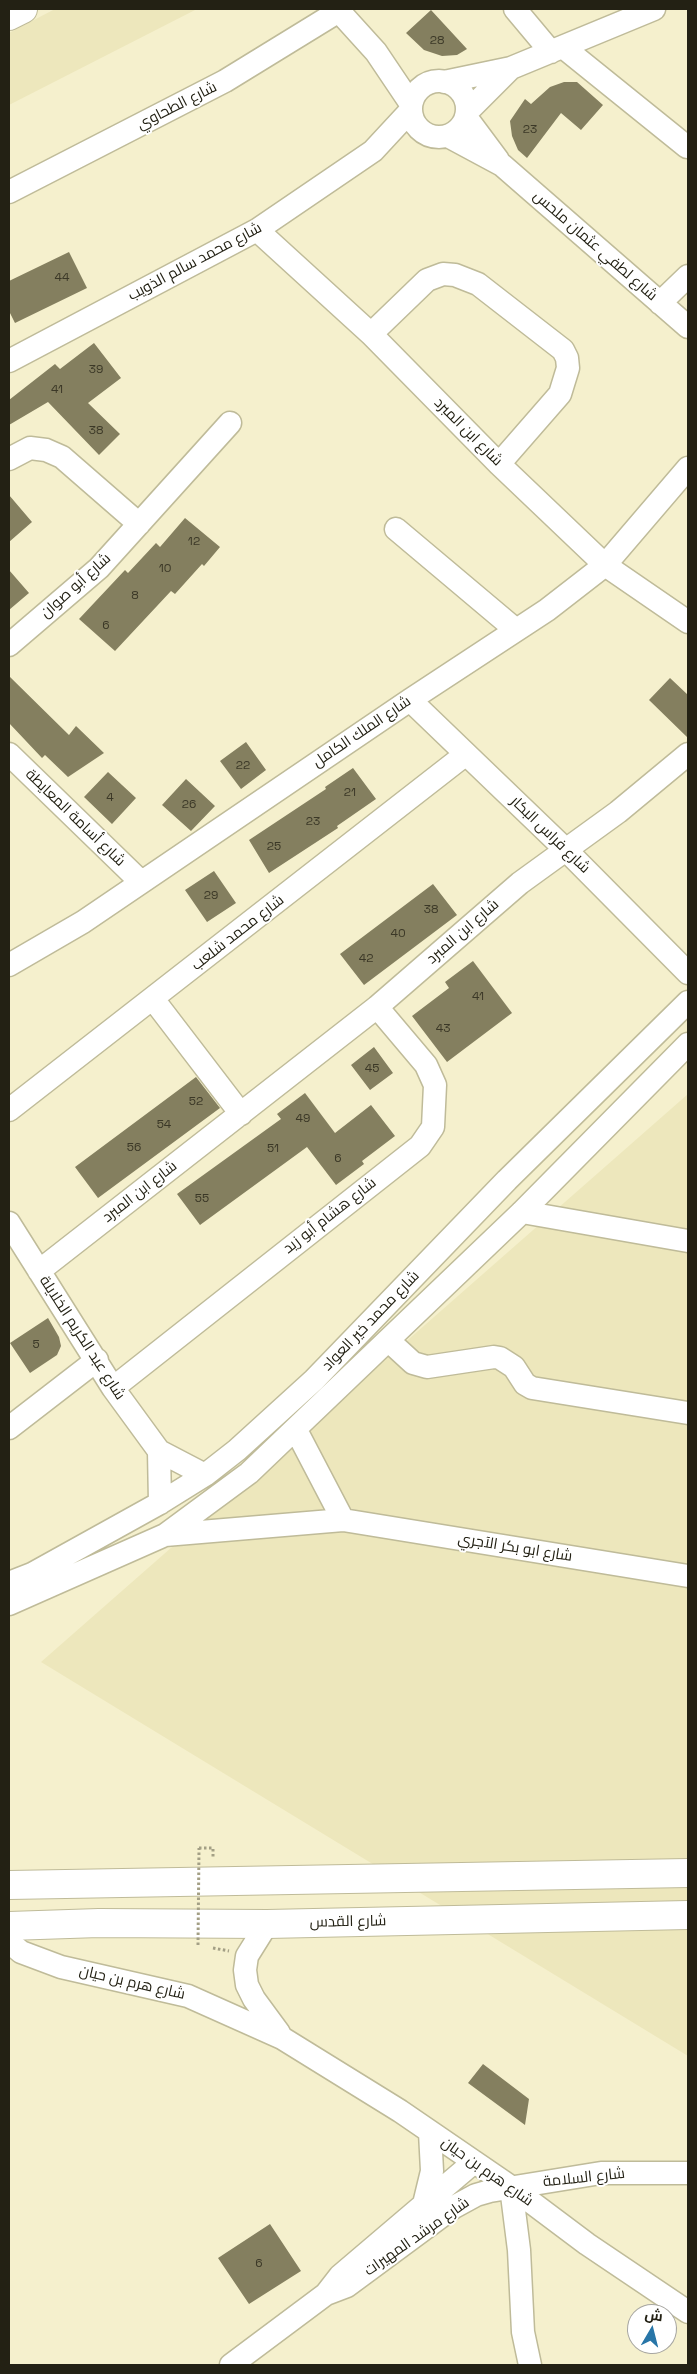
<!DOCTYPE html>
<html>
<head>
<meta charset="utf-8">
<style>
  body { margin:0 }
  #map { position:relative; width:697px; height:2374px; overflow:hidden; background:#f5f0cd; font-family:"Space Grotesk",Cairo,sans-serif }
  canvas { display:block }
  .frame { position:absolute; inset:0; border:10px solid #232114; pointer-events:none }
  .north { position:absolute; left:627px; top:2304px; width:50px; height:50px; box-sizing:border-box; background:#fff; border:1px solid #a7a6a1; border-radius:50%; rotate:8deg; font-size:14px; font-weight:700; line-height:20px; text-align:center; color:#232114 }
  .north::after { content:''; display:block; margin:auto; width:18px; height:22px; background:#2876a8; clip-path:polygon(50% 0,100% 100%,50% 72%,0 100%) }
</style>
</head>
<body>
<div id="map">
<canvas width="697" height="2374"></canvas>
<div class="frame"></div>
<div class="north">ش</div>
</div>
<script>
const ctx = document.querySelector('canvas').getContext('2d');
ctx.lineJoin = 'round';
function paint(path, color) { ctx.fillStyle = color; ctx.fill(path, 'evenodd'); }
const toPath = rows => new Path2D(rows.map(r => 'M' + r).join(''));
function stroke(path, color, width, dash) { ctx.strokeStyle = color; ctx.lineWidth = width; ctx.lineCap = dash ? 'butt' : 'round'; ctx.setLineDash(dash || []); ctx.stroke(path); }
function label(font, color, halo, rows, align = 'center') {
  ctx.font = font + ' "Space Grotesk",Cairo,sans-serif'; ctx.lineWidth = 4; ctx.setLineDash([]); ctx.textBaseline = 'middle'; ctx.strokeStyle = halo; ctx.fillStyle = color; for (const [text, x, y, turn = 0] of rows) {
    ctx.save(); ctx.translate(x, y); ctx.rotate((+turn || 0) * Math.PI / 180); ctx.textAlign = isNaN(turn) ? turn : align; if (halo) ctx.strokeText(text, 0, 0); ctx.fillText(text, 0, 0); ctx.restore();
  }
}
paint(toPath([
  [55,9,197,9,9,105,9,33],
  [688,1094,688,2056,41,1662]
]), '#ede7bc');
paint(toPath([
  [431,10,467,49,457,55,442,56,424,50,406,33],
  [564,82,577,82,603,105,581,130,561,113,527,158,518,150,512,136,510,121,525,99,531,104,550,87],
  [69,252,87,288,15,323,9,311,9,281],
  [94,343,121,378,88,403,120,434,99,455,48,402,9,425,9,400,55,364,60,369],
  [9,495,32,522,9,542],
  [185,518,220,547,204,566,202,564,175,594,171,591,115,651,79,619,125,570,128,573,156,543,160,547],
  [9,570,29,593,9,610],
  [9,676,69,735,76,726,104,753,68,777,45,755,42,758,9,723],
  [670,678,688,695,688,738,649,700],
  [246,742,266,770,241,789,220,761],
  [353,768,376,799,337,826,338,828,269,873,249,840,326,789,325,787],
  [108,772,136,798,112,824,84,797],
  [186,779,215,806,191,831,162,805],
  [214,871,236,903,207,922,185,890],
  [433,884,457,915,364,985,340,954],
  [473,961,512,1013,447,1062,412,1016,449,988,445,982],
  [374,1047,393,1073,370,1090,351,1065],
  [196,1077,220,1108,98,1198,75,1167],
  [305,1093,335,1133,371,1105,395,1136,362,1161,364,1164,336,1185,307,1147,200,1225,177,1194,281,1119,277,1114],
  [48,1318,59,1337,61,1346,57,1355,30,1373,10,1343],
  [483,2064,529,2099,525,2125,468,2083],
  [270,2224,301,2271,249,2304,218,2258]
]), '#847f5f');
const minor = toPath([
  [337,9,376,52,411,104],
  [515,9,551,52],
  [563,47,687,147],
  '411 109a28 28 0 1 1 56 0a28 28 0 1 1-56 0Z',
  [444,82,511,68,654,9],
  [467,112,511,68],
  [466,117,498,160],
  [448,136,502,165,688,327],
  [9,192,225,81,339,11],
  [257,230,371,334,499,464,605,565,688,622],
  [660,303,688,276],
  [371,334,427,280,443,274,455,275,478,284,563,350,567,358,568,368,560,394,499,464],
  [9,361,257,230,373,151,411,110],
  [9,459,30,448,46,450,62,457,139,524],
  [396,529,516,630],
  [9,645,99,568,230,423],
  [410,700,566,850,688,973],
  [9,754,141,882],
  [9,965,83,922,410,700,547,610,605,565,688,468],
  [153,999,241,1114],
  [9,1110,466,754],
  [522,1212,688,1241],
  [9,1223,113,1388,159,1451,205,1475],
  [39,1271,377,1007,520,883,618,812,688,754],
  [389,1341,413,1363,427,1367,494,1357,500,1358,514,1367,525,1384,532,1388,688,1413],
  [113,1388,420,1146,433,1127,435,1085,426,1065,377,1007],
  [9,1428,97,1360],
  [296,1430,343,1520],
  [159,1451,160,1503],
  [165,1535,343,1520,688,1576],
  [9,1583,32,1574,160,1503,205,1475,237,1450,314,1380,507,1180,688,1002],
  [9,1604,165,1535,249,1473,522,1212,688,1044],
  [267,1924,247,1956,245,1970,247,1985,254,1999,279,2033],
  [9,1942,21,1952,61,1967,188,1996,282,2038,400,2111,511,2187,587,2244,688,2312],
  [511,2187,519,2250,523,2332,530,2365],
  [424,2204,432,2171,430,2132],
  [326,2294,347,2286,454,2207,476,2195,490,2191,601,2173,688,2173],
  [231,2365,326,2294,340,2276,474,2162]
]);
const major = toPath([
  [9,16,23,9]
]);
const highway = toPath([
  [9,1885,688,1873],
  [9,1926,99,1923,267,1924,688,1915]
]);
stroke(minor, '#bfbb99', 25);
stroke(major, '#bfbb99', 30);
stroke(highway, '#bfbb99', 30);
stroke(toPath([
  [199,1848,213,1848,213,1859],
  [213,1948,229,1951]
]), '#a39f85', 3, [2.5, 2.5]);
stroke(minor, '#fff', 22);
stroke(major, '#fff', 28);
stroke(highway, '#fff', 28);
stroke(toPath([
  [198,1945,199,1848]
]), '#a39f85', 3, [2.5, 2.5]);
label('12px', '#3b3827', null, [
  ["28",437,41],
  ["23",530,130],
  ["44",62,278],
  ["39",96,370],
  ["41",57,390],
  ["38",96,431],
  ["12",194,542],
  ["10",165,569],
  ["8",135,596],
  ["6",106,626],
  ["22",243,766],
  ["21",350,793],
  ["4",110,798],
  ["26",189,805],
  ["23",313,822],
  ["25",274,847],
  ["29",211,896],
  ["38",431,910],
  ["40",398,934],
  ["42",366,959],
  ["41",478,997],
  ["43",443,1029],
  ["45",372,1069],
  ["52",196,1102],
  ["49",303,1119],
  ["54",164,1125],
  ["56",134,1148],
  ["51",273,1149],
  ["6",338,1159],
  ["55",202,1199],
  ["5",36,1345],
  ["6",259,2264]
]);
label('15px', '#232114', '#fff', [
  ["شارع الطحاوي",177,106,-27],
  ["شارع لطفي عثمان ملحس",595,246,41],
  ["شارع محمد سالم الذويب",195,262,-28],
  ["شارع ابن المبرد",468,432,45],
  ["شارع أبو صوان",76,586,-42],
  ["شارع الملك الكامل",362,732,-34],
  ["شارع أسامة المعايطة",75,818,44],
  ["شارع فراس البكار",550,835,44],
  ["شارع ابن المبرد",463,932,-41],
  ["شارع محمد شلعب",238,933,-38],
  ["شارع ابن المبرد",140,1192,-38],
  ["شارع هشام أبو زيد",330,1216,-38],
  ["شارع محمد خير العواد",371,1321,-46],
  ["شارع عبد الكريم الخلايلة",82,1338,57],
  ["شارع ابو بكر الآجري",515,1548,9],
  ["شارع القدس",348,1922,-1],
  ["شارع هرم بن حيان",132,1983,13],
  ["شارع هرم بن حيان",487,2172,35],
  ["شارع السلامة",584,2178,-6],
  ["شارع مرشد المهيرات",417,2237,-35]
]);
</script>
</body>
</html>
